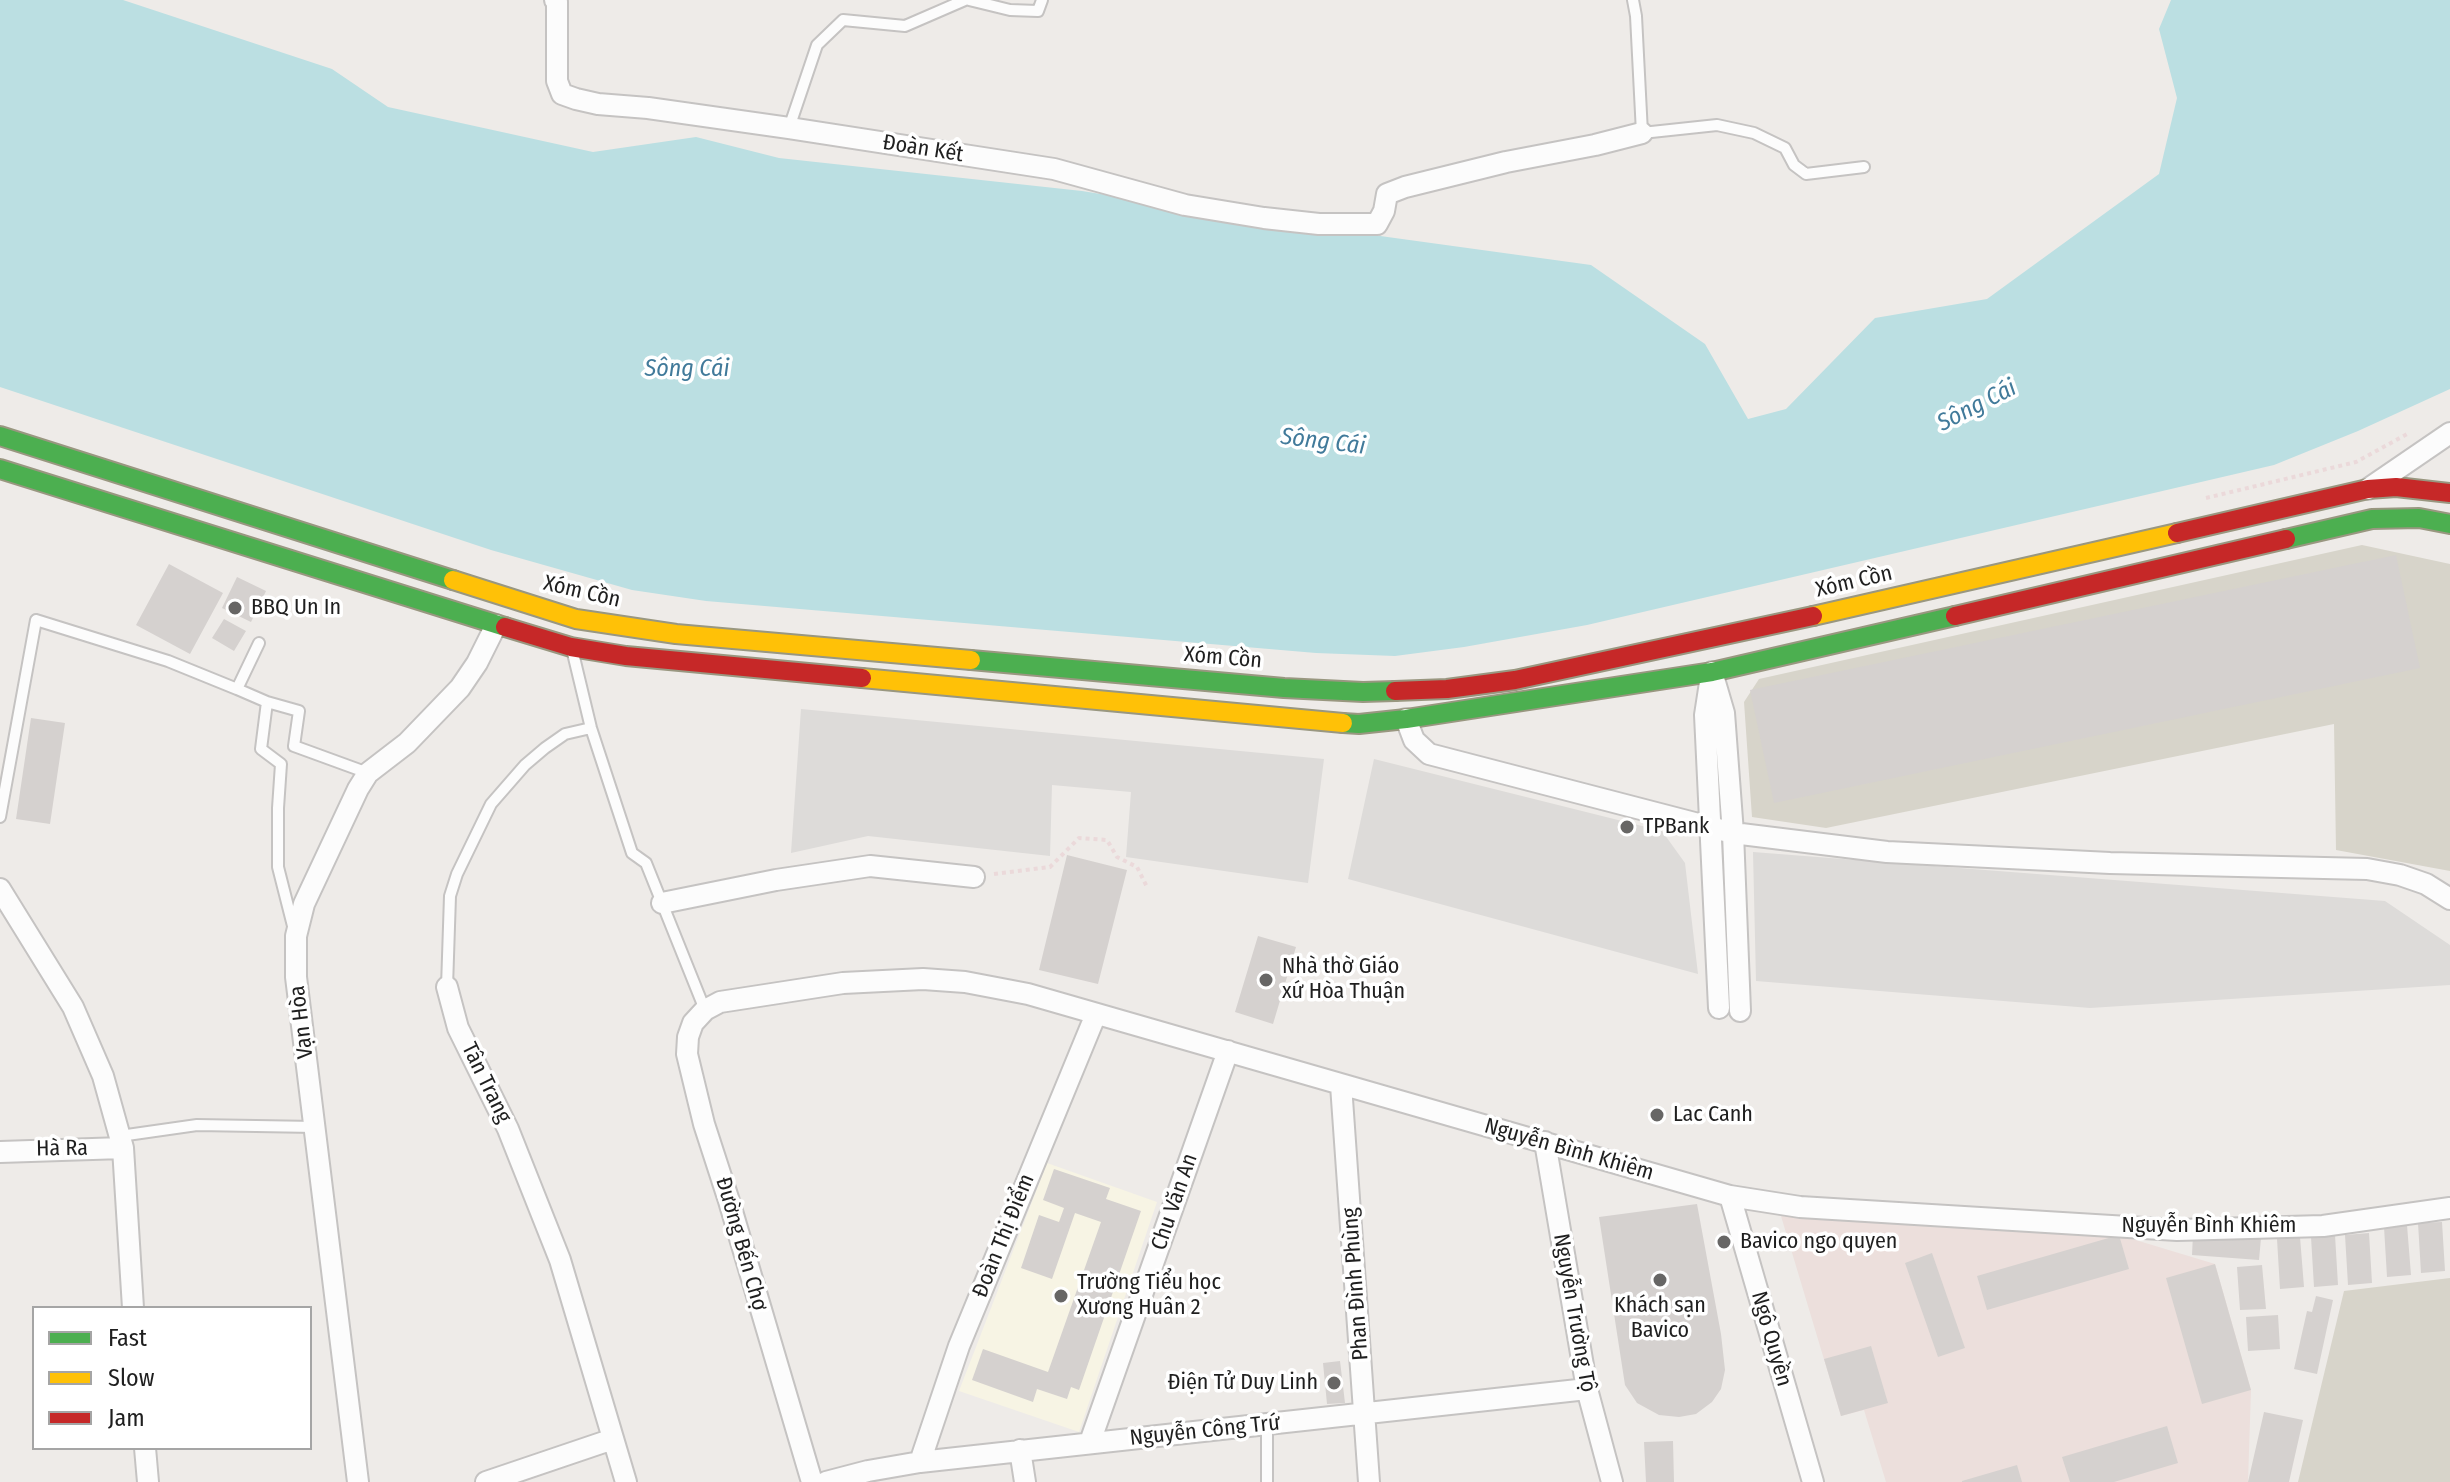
<!DOCTYPE html>
<html>
<head>
<meta charset="utf-8">
<style>
  body { margin:0 }
  #map { position:relative; width:2450px; height:1482px; overflow:hidden; background:#eeebe8; font-family:"Fira Sans Condensed",sans-serif }
  canvas { display:block }
  .legend { position:absolute; left:32px; top:1306px; width:280px; height:144px; box-sizing:border-box; background:#fff; border:2px solid #a5a5a5; margin:0; padding:10px 14px; list-style:none; font-size:24px; color:#1f1f1f }
  .legend li { display:flex; align-items:center; gap:16px; height:40px }
  .legend b { width:40px; border:2px solid #a5a5a5 }
</style>
</head>
<body>
<div id="map">
<canvas width="2450" height="1482"></canvas>
<ul class="legend">
<li><b style="height:10px;background:#4caf50"></b>Fast</li>
<li><b style="height:10px;background:#ffc107"></b>Slow</li>
<li><b style="height:10px;background:#c62828"></b>Jam</li>
</ul>
</div>
<script>
const ctx = document.querySelector('canvas').getContext('2d');
ctx.lineJoin = 'round';
function paint(path, color) { ctx.fillStyle = color; ctx.fill(path, 'evenodd'); }
const toPath = rows => new Path2D(rows.map(r => 'M' + r).join(''));
function stroke(path, color, width, dash) { ctx.strokeStyle = color; ctx.lineWidth = width; ctx.lineCap = dash ? 'butt' : 'round'; ctx.setLineDash(dash || []); ctx.stroke(path); }
function label(font, color, halo, rows, align = 'center') {
  ctx.font = font + ' "Fira Sans Condensed",sans-serif'; ctx.lineWidth = 7; ctx.setLineDash([]); ctx.textBaseline = 'middle'; ctx.strokeStyle = halo; ctx.fillStyle = color; for (const [text, x, y, turn = 0] of rows) {
    ctx.save(); ctx.translate(x, y); ctx.rotate((+turn || 0) * Math.PI / 180); ctx.textAlign = isNaN(turn) ? turn : align; if (halo) ctx.strokeText(text, 0, 0); ctx.fillText(text, 0, 0); ctx.restore();
  }
}
paint(toPath([
  [801,709,1324,759,1308,883,1126,857,1131,792,1052,785,1050,856,868,836,791,853],
  [1374,759,1662,831,1685,863,1698,974,1348,879],
  [1753,852,2385,901,2450,945,2450,985,2090,1008,1756,981]
]), '#dddbd9');
paint(toPath([
  [1047,1163,1157,1202,1079,1432,959,1391]
]), '#f7f4e4');
paint(toPath([
  [1781,1216,2119,1235,2215,1264,2251,1390,2248,1482,1886,1482,1864,1410,1841,1416]
]), '#ecdfdc');
paint(toPath([
  [2362,545,2450,564,2450,871,2336,850,2334,724,1826,828,1752,817,1744,702,1759,679],
  [2450,1278,2450,1482,2298,1482,2344,1291]
]), '#d7d4ca');
paint(toPath([
  [0,0,123,0,332,69,388,107,593,152,696,137,779,158,1082,191,1264,220,1591,265,1705,344,1748,419,1786,409,1875,318,1987,299,2159,174,2177,98,2159,29,2171,0,2450,0,2450,389,2358,431,2274,465,1587,625,1464,647,1395,656,1316,653,706,601,632,590,491,550,0,387]
]), '#bbdfe2');
paint(toPath([
  [2396,555,2420,668,1774,803,1750,690],
  [169,564,223,593,190,654,136,625],
  [237,577,266,591,251,622,222,608],
  [224,619,246,631,234,651,212,638],
  [31,718,65,723,50,824,16,819],
  [1067,855,1127,870,1098,984,1039,970],
  [1258,936,1296,947,1273,1024,1235,1012],
  [1054,1169,1110,1188,1106,1199,1141,1211,1079,1390,1071,1387,1067,1399,1037,1389,1033,1402,972,1380,983,1349,1048,1372,1101,1222,1075,1213,1052,1279,1021,1268,1039,1215,1059,1222,1064,1208,1043,1200],
  [1697,1204,1721,1334,1725,1370,1721,1389,1712,1402,1696,1414,1679,1417,1659,1415,1637,1403,1625,1385,1599,1217],
  [2442,1222,2445,1271,2421,1273,2418,1223],
  [2407,1225,2411,1275,2387,1277,2384,1227],
  [2369,1233,2372,1283,2348,1285,2345,1235],
  [2193,1234,2261,1238,2259,1260,2192,1255],
  [2119,1235,2129,1269,1987,1310,1977,1276],
  [2335,1235,2338,1285,2314,1287,2311,1237],
  [2300,1237,2304,1287,2280,1289,2277,1239],
  [1932,1253,1965,1348,1938,1357,1905,1263],
  [2215,1264,2251,1390,2202,1404,2166,1278],
  [2262,1265,2266,1309,2240,1310,2237,1267],
  [2316,1296,2333,1300,2317,1374,2294,1369,2307,1311,2312,1312],
  [2278,1315,2280,1349,2248,1351,2246,1317],
  [1871,1346,1888,1403,1841,1416,1824,1359],
  [1340,1361,1345,1403,1327,1404,1323,1363],
  [2264,1412,2303,1420,2289,1482,2248,1482],
  [2167,1426,2178,1463,2114,1482,2070,1482,2062,1457],
  [1673,1441,1674,1482,1646,1482,1644,1442],
  [2017,1465,2022,1482,1962,1482,1962,1481]
]), '#d5d1cf');
const lane = toPath([
  [969,0,1010,10,1038,11,1042,0],
  [1633,0,1636,16,1642,133,1717,125,1754,133,1785,148,1794,165,1806,174,1864,167],
  [789,128,817,45,843,20,905,26,965,0],
  [259,643,237,689,267,702,261,749,281,764,278,808,278,867,293,926],
  [572,649,591,728,632,853,646,863,705,1010],
  [267,702,299,711,294,746,368,773],
  [0,817,36,620,168,661,237,689],
  [447,987,450,896,457,874,491,804,525,765,545,748,565,734,591,728],
  [120,1136,197,1125,315,1127],
  [1267,1425,1267,1482]
]);
const street = toPath([
  [555,0,557,2,557,81,562,94,576,99,598,104,648,108,789,128,1054,169,1185,205,1264,218,1319,224,1377,224,1384,211,1387,194,1405,187,1506,162,1595,145,1642,133],
  [2368,489,2450,433],
  [1712,672,1724,713,1733,833,1740,1011],
  [1711,676,1705,715,1719,1008],
  [1406,719,1414,740,1429,754,1733,833,1887,852,2110,863,2367,869,2400,875,2426,884,2450,899],
  [0,889,73,1007,103,1076,123,1148,133,1308],
  [662,903,776,880,870,866,974,877],
  [447,987,458,1028,508,1129,560,1260,626,1482],
  [1341,1085,1369,1482],
  [1545,1142,1587,1389,1612,1482],
  [0,1152,123,1148],
  [1730,1196,1813,1482],
  [1090,1442,1228,1051],
  [145,1448,148,1482],
  [1020,1450,1025,1482],
  [920,1462,959,1346,1096,1014],
  [358,1482,296,977,296,936,304,904,358,789,368,773,407,743,460,688,477,663,496,625],
  [486,1482,613,1439],
  [812,1482,729,1201,704,1124,687,1054,688,1037,693,1023,705,1010,720,1002,843,983,923,979,965,982,1028,994,1730,1196,1800,1207,2177,1230,2323,1226,2450,1208],
  [826,1482,868,1471,920,1462,1587,1389]
]);
const fast = toPath([
  [0,436,453,580],
  [0,469,505,627],
  [2286,539,2372,519,2419,518,2450,524],
  [971,660,1284,688,1363,692,1395,691],
  [1343,723,1359,724,1406,719,1712,672,1955,616]
]);
const slow = toPath([
  [453,580,576,619,676,634,971,660],
  [1813,616,2177,533],
  [862,678,1343,723]
]);
const jam = toPath([
  [2177,533,2368,489,2396,487,2450,493],
  [1955,616,2286,539],
  [505,627,571,647,626,656,862,678],
  [1395,691,1447,689,1515,680,1813,616]
]);
stroke(lane, '#c5c3c2', 14);
stroke(street, '#c5c3c2', 24);
stroke(fast, '#999780', 22);
stroke(slow, '#999780', 22);
stroke(jam, '#999780', 22);
stroke(toPath([
  [2206,498,2356,462,2409,433],
  [994,874,1050,867,1079,838,1107,840,1117,857,1137,867,1147,887]
]), '#ebd9da', 4, [4, 4]);
stroke(lane, '#fcfcfc', 10);
stroke(street, '#fcfcfc', 20);
stroke(fast, '#4caf50', 18);
stroke(slow, '#ffc107', 18);
stroke(jam, '#c62828', 18);
for (const [x, y, r, color] of [
  [235,608,8,"#676665"],
  [1627,827,8,"#676665"],
  [1266,980,8,"#676665"],
  [1657,1115,8,"#676665"],
  [1724,1242,8,"#676665"],
  [1660,1280,8,"#676665"],
  [1061,1296,8,"#676665"],
  [1334,1383,8,"#676665"]
]) { const dot = new Path2D(); dot.arc(x, y, r, 0, 2 * Math.PI); ctx.fillStyle = color; ctx.fill(dot); stroke(dot, '#fff', 3); }
label('22px', '#1f1f1f', '#fff', [
  ["Đoàn Kết",923,149,9],
  ["Xóm Cồn",1854,582,-13],
  ["Xóm Cồn",582,592,13],
  ["Xóm Cồn",1223,658,5],
  ["Vạn Hòa",302,1022,-97],
  ["Tân Trang",486,1083,64],
  ["Hà Ra",62,1149,-1],
  ["Nguyễn Bình Khiêm",1569,1150,16],
  ["Chu Văn An",1175,1202,-71],
  ["Nguyễn Bình Khiêm",2209,1226],
  ["Đoàn Thị Điểm",1004,1236,-68],
  ["Đường Bến Chợ",741,1244,74],
  ["Phan Đình Phùng",1356,1284,-94],
  ["Nguyễn Trường Tộ",1574,1313,80],
  ["Ngô Quyền",1771,1339,74],
  ["Nguyễn Công Trứ",1205,1431,-6]
]);
label('22px', '#1f1f1f', '#fff', [
  ["BBQ Un In",251,608],
  ["TPBank",1643,827],
  ["Nhà thờ Giáo",1282,967],
  ["xứ Hòa Thuận",1282,992],
  ["Lac Canh",1673,1115],
  ["Bavico ngo quyen",1740,1242],
  ["Trường Tiểu học",1077,1283],
  ["Xương Huân 2",1077,1308],
  ["Khách sạn",1660,1306,"center"],
  ["Bavico",1660,1331,"center"],
  ["Điện Tử Duy Linh",1318,1383,"right"]
], 'left');
label('italic 24px', '#417a9a', '#fff', [
  ["Sông Cái",687,369],
  ["Sông Cái",1977,406,-27],
  ["Sông Cái",1323,442,7]
]);
</script>
</body>
</html>
